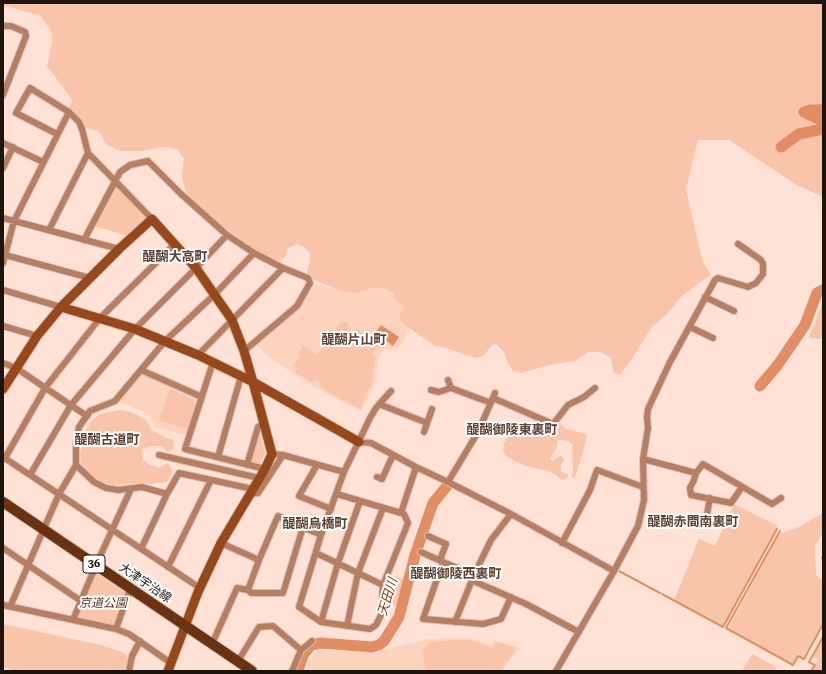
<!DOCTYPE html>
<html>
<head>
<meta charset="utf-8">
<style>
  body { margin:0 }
  #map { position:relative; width:826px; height:674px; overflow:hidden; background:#ffe2d5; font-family:"Roboto Serif",serif }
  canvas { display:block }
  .frame { position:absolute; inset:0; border:4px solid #1f130d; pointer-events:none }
</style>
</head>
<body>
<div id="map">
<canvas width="826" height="674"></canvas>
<div class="frame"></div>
</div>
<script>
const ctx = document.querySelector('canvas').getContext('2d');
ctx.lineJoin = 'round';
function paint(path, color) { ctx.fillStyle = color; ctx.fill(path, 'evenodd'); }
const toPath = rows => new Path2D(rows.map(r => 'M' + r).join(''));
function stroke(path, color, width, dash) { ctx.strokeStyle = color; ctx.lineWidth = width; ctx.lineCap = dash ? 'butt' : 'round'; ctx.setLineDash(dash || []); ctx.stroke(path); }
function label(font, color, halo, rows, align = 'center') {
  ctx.font = font + ' "Roboto Serif","Noto Sans JP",serif'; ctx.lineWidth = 4; ctx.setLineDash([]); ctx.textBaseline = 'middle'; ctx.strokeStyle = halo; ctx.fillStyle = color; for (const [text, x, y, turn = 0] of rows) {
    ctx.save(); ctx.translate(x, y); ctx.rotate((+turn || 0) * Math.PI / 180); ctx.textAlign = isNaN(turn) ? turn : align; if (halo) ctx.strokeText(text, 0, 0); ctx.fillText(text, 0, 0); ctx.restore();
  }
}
paint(toPath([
  [314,284,347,292,375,287,385,289,394,294,395,300,404,307,399,317,405,325,410,329,399,348,394,350,383,349,378,362,374,387,361,411,312,386,279,364,264,353,257,345,300,307],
  [143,374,197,397,199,401,188,436,156,427,149,415,143,411,124,404,116,403,139,375],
  [468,638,491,645,494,640,520,648,502,671,305,671,314,653,321,650,376,653,386,649,429,639]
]), '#fdd3be');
paint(toPath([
  [3,3,823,3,823,197,797,185,729,140,698,140,686,189,702,260,711,275,683,295,666,315,652,327,633,357,620,375,613,372,612,363,610,357,600,352,588,352,575,361,554,364,521,373,513,371,507,361,504,352,496,344,490,347,484,356,475,358,446,348,435,346,405,325,400,320,399,317,404,307,395,300,393,297,394,294,385,289,375,287,357,293,347,292,338,290,313,279,308,276,307,271,310,261,310,253,304,247,297,244,288,248,285,257,280,261,271,258,253,249,211,217,190,198,185,190,182,176,184,159,177,149,163,147,142,151,119,151,106,144,99,131,85,128,71,112,69,107,73,101,47,66,52,42,51,30,40,16,17,9,3,6],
  [113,187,119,187,146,216,147,221,128,236,94,226],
  [823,301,823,339,809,338],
  [344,321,349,324,347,328,353,332,357,329,379,345,378,348,375,347,373,355,376,357,371,384,360,409,319,387,321,383,315,380,313,383,295,372,297,368,293,366,301,356,298,354,303,346,317,355,340,322],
  [170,389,192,399,196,404,188,429,159,421],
  [120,410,131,412,137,415,146,420,152,430,164,437,174,440,173,450,167,452,162,446,151,446,142,449,143,460,150,465,159,468,168,463,173,471,167,482,151,484,141,483,112,485,94,479,81,463,80,453,85,432,91,421,100,414],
  [539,419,553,422,557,421,566,429,572,430,586,434,587,435,583,453,575,477,573,478,572,476,573,470,572,453,573,445,568,441,560,440,557,441,557,447,550,459,553,461,558,457,561,456,564,458,563,462,561,465,561,472,568,474,567,479,564,480,560,479,558,476,548,471,526,466,515,461,506,456,503,451,504,443,511,432,519,430,527,424,531,424,535,420],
  [259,431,265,453,260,464,252,462,251,460],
  [734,504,778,526,723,626,674,600,699,539,715,546],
  [823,513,823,532,815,546,816,575,823,580,823,622,803,658,798,655,793,663,789,661,788,662,728,629,779,534,799,527],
  [96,573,126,593,115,623,110,626,78,619,77,617],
  [390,575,405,580,400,607,385,603,385,593],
  [3,624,101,645,119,651,127,655,128,660,126,671,16,671,3,667],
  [823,639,823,671,812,671,818,660,813,657],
  [458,640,469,640,494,648,496,642,513,647,515,651,500,671,425,671,423,651,430,642],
  [752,654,776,667,775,669,778,671,742,671]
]), '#f8c4aa');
paint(toPath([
  [381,325,399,337,393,346,375,333]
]), '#e28e64');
stroke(toPath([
  [780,531,726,628,793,665,798,656,804,659,823,624],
  [823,556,822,558,823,558],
  [619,571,660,593],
  [662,594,723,627,777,529],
  [811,671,815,665,809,662,823,637]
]), '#e28e64', 2);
stroke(toPath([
  [823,110,810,110,804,112,823,121],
  [781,147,799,134,823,129],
  [760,386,777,366,805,325,817,293,823,290],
  [298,671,303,655,311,645,321,643,372,647,379,645,384,641,399,617,415,555,433,503,447,486]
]), '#e28e64', 11);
const street = toPath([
  [3,26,11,26,25,32,26,36,3,95],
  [57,134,16,113,30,88,69,112,79,122,82,129,88,153,152,219],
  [3,143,43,162],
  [3,168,13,147],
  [3,218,119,249],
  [49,230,88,153],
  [84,240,120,172,130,165,148,161,181,194,227,235,254,253,283,268,308,278,310,283,297,306,244,351],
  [5,255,90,278],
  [3,263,14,221,69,112],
  [3,290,61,307],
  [705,297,734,311],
  [3,326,37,336],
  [690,327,713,338],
  [198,355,283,268],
  [213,362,185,449,265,469],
  [3,363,16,368,87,416],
  [141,370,202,397],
  [448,380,451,388],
  [431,390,439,392,451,388,491,403],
  [493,398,553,424,568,405,584,397,595,388],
  [379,404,427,423],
  [424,432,432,409],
  [359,442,371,443,416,467,448,482,511,514,614,571],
  [272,454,283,455,344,472],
  [159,455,259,478],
  [3,457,200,588],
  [218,457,241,376],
  [5,458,45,388,100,318,175,244],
  [643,459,696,473],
  [247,465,258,427,264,423],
  [317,465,299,496,331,509],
  [30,475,71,405,135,329,196,268,227,235],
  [377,477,382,479,393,455],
  [448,482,478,432,495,393],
  [742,487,731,503,691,495,690,488,694,480,696,473,703,464,772,504,781,498],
  [167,494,142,487,118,490,106,488,94,482,76,465,76,444,79,427,90,411,115,401,165,341,215,294,254,253],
  [250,494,258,493,283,455],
  [337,494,401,513,404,514,408,523,383,585,381,615,376,625,370,629,321,622,299,607,321,535,344,472,370,418,376,408,391,391],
  [401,513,416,467],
  [707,525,709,518,707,514,710,498],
  [303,527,283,593,251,593,248,590,259,560,278,516,303,527,321,535],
  [428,536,446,544,440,560],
  [221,543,259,560],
  [562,543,590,490,597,470,643,487],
  [3,548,81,601],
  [141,549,167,494,179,473,253,489],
  [421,552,443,562],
  [316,553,383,585],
  [168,567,211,480],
  [474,575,443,562,423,619,483,624,501,619,511,597],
  [471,580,526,604,579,632],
  [3,605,116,629,129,634,171,663],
  [10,607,59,494,76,465],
  [73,620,96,565,131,489],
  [321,622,338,563,360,501],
  [455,622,474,575,491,540,511,514],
  [347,626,358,573,383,508],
  [116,629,130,589],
  [212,644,237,588,248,590],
  [238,661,259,627,273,626,301,650],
  [129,671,132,656,140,641],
  [292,671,301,650,312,641],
  [556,671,614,571,638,526,644,500,643,459,648,428,647,417,648,409,670,362,715,280,718,278,748,287,756,283,763,274,763,264,761,260,738,244]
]);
const secondary = toPath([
  [61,307,135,329,198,355,253,382,359,442],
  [3,389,37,336,61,307,119,249,152,219,196,268,232,320,244,351,253,382,272,454,265,469,221,543,198,592,168,671]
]);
const primary = toPath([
  [3,502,252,671]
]);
stroke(street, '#dbc1b5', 8);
stroke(secondary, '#dbc1b5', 11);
stroke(primary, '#dbc1b5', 12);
stroke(street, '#b67e63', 6);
stroke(secondary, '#97481a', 9);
stroke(primary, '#693212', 10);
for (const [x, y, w] of [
  [94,564,22]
]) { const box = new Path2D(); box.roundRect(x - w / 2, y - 9, w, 18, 3); ctx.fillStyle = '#fff'; ctx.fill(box); stroke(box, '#1f130d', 1); }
label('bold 11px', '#1f130d', null, [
  ["36",94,564]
]);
label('12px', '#1f130d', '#fff', [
  ["大津宇治線",145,583,34]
]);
label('italic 12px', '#632e0f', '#fff', [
  ["京道公園",103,603]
]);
label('bold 13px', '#5c4032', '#fff', [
  ["醍醐大高町",175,257],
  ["醍醐片山町",354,340],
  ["醍醐御陵東裏町",512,430],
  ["醍醐古道町",107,440],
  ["醍醐赤間南裏町",693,522],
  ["醍醐烏橋町",315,524],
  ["醍醐御陵西裏町",456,574]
]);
label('italic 13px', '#8a3e0e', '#fff', [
  ["天田川",388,597,-73]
]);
</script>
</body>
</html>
